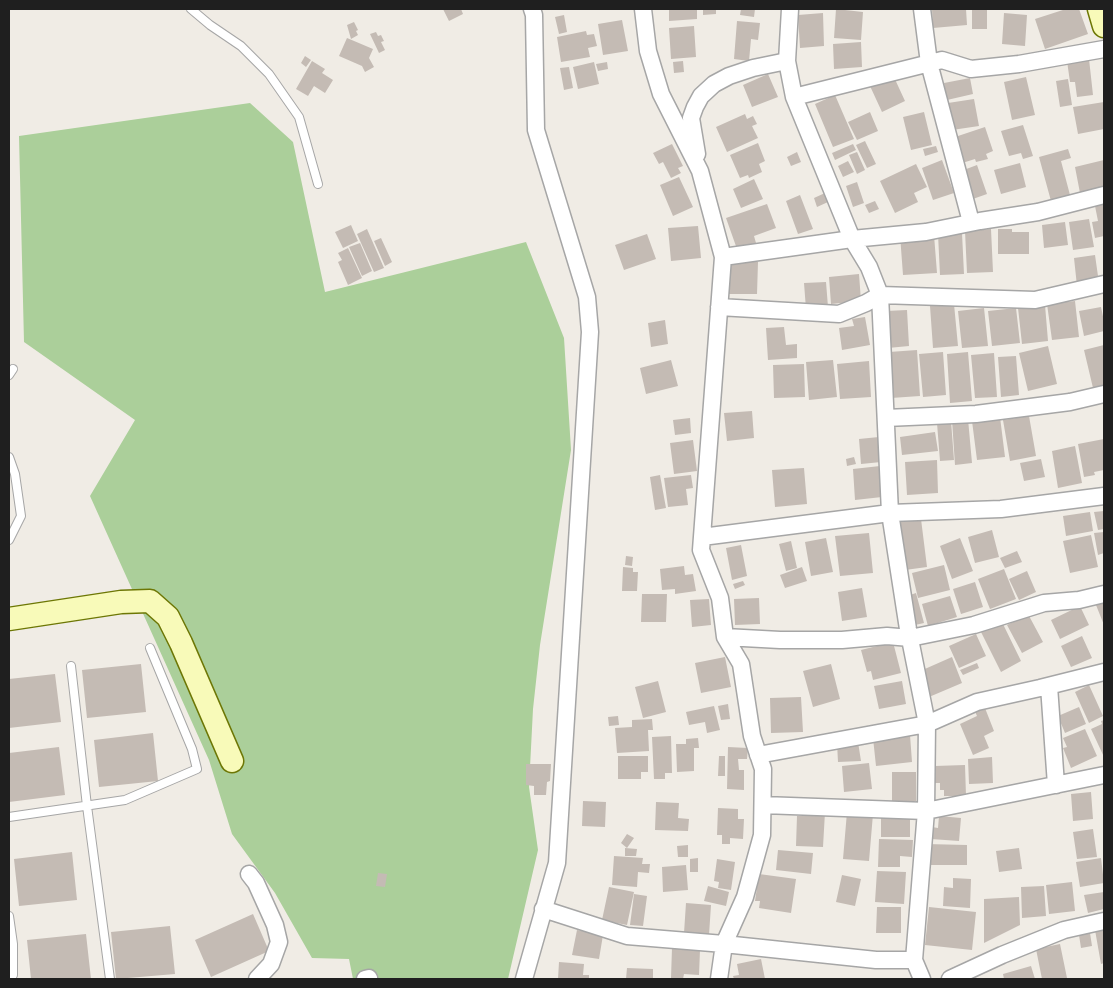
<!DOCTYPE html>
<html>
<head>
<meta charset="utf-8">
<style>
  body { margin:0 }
  #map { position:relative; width:1113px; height:988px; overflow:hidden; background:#f0ece5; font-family:"Asap Condensed",sans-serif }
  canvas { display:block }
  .frame { position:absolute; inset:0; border:10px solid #1f1f1f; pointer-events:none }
</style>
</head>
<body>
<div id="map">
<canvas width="1113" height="988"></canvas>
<div class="frame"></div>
</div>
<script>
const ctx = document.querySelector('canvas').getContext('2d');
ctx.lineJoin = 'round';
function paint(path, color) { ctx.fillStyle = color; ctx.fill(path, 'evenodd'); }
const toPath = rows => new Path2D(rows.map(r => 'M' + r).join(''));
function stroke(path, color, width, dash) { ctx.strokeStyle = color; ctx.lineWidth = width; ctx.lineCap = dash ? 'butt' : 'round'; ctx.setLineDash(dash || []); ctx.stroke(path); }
paint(toPath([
  [250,103,293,142,325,292,526,242,564,338,571,450,540,645,533,709,529,787,538,850,508,979,353,979,349,959,312,958,275,893,232,834,209,760,90,496,135,420,24,342,19,136]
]), '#abcf9a');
paint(toPath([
  [443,9,461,9,463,14,449,21],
  [669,9,697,9,697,19,669,21],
  [703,9,716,9,716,14,703,15],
  [741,9,755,9,754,17,740,15],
  [836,9,863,12,861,40,834,38],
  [932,9,966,9,967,25,933,28],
  [972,9,987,9,987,29,972,29],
  [1066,9,1079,9,1088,34,1045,49,1035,19],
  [823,13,824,46,800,48,798,15],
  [1004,13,1027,15,1025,46,1002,44],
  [564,15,567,32,559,34,555,17],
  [622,20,628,51,603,55,598,24],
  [737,21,760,23,758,40,751,39,749,61,734,59],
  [354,22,358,30,356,31,358,35,351,39,347,25],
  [694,26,696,57,671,59,669,28],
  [586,31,587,35,594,34,597,46,588,48,590,57,561,62,557,37],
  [376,32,378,36,381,35,384,41,381,42,385,50,379,53,370,34],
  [347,38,373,49,369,58,374,67,365,72,362,66,339,56],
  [861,42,862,67,834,69,833,44],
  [305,56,311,60,306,67,301,63],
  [1089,59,1093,95,1077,97,1075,82,1070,82,1067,61],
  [312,61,325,69,322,73,333,80,325,93,314,86,308,96,296,89],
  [683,61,684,72,674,73,673,62],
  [594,62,599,84,578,89,573,67],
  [607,62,608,69,598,71,596,64],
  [569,67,573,88,564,90,560,68],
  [768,74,778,97,752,107,743,85],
  [893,75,905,101,882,112,870,86],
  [1026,77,1035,115,1012,120,1004,82],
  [970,78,973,94,947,100,944,83],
  [1068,79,1072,105,1060,107,1056,81],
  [835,95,854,139,833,147,815,104],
  [974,99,979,126,952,130,948,103],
  [1104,102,1104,129,1078,134,1073,107],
  [870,112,878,131,857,140,848,122],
  [924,112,932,145,911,150,903,117],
  [745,114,747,119,753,116,757,124,752,126,758,138,727,152,716,127],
  [1023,125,1033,156,1023,159,1021,153,1009,156,1001,131],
  [985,127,993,151,986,154,988,159,976,162,975,159,959,164,955,137],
  [865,141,876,164,867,168,856,145],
  [758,143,765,161,759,164,762,172,749,178,748,175,740,178,730,155],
  [672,144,683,166,678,168,681,173,671,178,663,162,659,164,653,153],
  [853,144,856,150,835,160,832,153],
  [936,146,938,152,925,156,923,149],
  [1068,149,1071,158,1061,161,1070,195,1051,201,1039,157],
  [797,152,801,162,791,166,787,157],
  [857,152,865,170,857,174,849,155],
  [942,160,954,193,933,200,922,168],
  [1104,160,1104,187,1080,193,1075,167],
  [848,161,854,172,843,177,838,166],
  [1020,163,1026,187,1001,194,994,170],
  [916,164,927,187,914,193,918,202,895,213,880,181],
  [977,165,987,194,970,200,961,171],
  [679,177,693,207,673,216,660,185],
  [754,179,763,199,741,208,733,189],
  [857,182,864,203,853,207,846,186],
  [825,193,828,202,817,207,814,198],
  [800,195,813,229,798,234,786,201],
  [1104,199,1104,236,1095,238,1092,222,1098,221,1094,201],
  [875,201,879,209,869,213,865,205],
  [767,204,776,228,754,236,756,243,737,249,726,218],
  [1089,219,1094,247,1073,250,1069,222],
  [1065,222,1068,245,1044,248,1042,225],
  [351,225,358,241,343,248,335,232],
  [698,226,701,258,671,261,668,228],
  [367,229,384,268,374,272,357,234],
  [991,229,993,272,967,273,965,231],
  [998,229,1012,229,1012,232,1029,232,1029,254,998,254],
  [962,233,964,274,940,275,938,234],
  [647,234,656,259,624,270,615,245],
  [900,235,934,235,937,273,903,275],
  [381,238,392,262,385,266,374,241],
  [360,243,372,271,362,276,349,247],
  [348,248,362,278,348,285,338,262,342,260,338,253],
  [1095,255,1099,283,1077,286,1074,258],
  [729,262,758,262,757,294,728,294],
  [859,274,861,301,831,304,829,277],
  [826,282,828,307,806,309,804,283],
  [1075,301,1079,337,1052,340,1047,304],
  [954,304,958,346,933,348,930,306],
  [1045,305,1048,341,1022,344,1018,308],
  [1101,307,1104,321,1104,331,1084,336,1079,311],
  [984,308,988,346,962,348,958,311],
  [1016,308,1020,343,992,346,988,311],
  [907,310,909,346,888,348,886,311],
  [865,317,870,345,842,350,839,328,854,326,852,319],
  [665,320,668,344,651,347,648,323],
  [784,327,786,345,797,344,797,358,768,360,766,328],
  [1104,345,1104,386,1093,388,1084,350],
  [1048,346,1057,384,1028,391,1019,353],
  [917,350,920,396,891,398,889,352],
  [943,352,946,395,923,397,919,354],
  [968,352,972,401,950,403,947,354],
  [994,353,997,397,975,398,971,355],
  [1016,356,1019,395,1001,397,998,357],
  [671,360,678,386,646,394,640,368],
  [833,360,837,397,809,400,806,362],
  [869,361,871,397,840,399,837,364],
  [804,364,805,397,774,398,773,365],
  [752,411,754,438,727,441,724,413],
  [1029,416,1036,456,1010,461,1003,420],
  [1000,417,1005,457,977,460,972,421],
  [690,418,691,433,675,435,673,420],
  [968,419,972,463,955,465,952,420],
  [951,421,954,460,940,461,937,423],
  [935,432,938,451,902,455,900,437],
  [879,437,881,462,861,464,859,439],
  [1104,439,1104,470,1094,472,1095,475,1084,477,1078,444],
  [693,440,697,471,674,474,670,443],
  [1075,446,1082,483,1058,488,1052,451],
  [854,457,856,464,847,466,846,459],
  [1041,459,1045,477,1024,481,1020,463],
  [937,460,938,493,907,495,905,462],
  [880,466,882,497,855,500,853,469],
  [804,468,807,504,775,507,772,470],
  [660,475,666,508,655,510,650,477],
  [691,475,693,488,686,489,688,505,668,507,664,478],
  [1104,511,1104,529,1098,530,1094,512],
  [1090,512,1093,531,1066,536,1063,516],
  [921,519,927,567,905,570,899,522],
  [992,530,999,557,975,563,968,537],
  [1104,532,1104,553,1098,555,1094,533],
  [869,533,873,573,840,576,835,536],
  [1091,535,1098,567,1070,573,1063,541],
  [826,538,833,572,811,576,805,542],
  [960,538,973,571,952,579,940,546],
  [791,541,797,568,786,571,779,544],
  [741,545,747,576,732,580,726,548],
  [1017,551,1022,562,1005,568,1000,558],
  [626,556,633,557,632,566,625,565],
  [944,565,950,590,918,598,912,573],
  [684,566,685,575,693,574,696,591,675,594,675,589,662,590,660,569],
  [623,567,633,568,633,572,638,572,637,591,622,591],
  [802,567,807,581,785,588,780,575],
  [1004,569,1016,599,990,609,978,579],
  [1027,571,1036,592,1019,600,1009,579],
  [743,581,745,585,735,589,733,584],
  [975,582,983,607,961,614,953,589],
  [862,588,867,617,842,621,838,592],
  [916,593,924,623,915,625,907,596],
  [642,594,667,594,666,622,641,622],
  [950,596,957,617,928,626,922,604],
  [759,598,760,624,735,625,734,599],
  [709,599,711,625,692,627,690,600],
  [1104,602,1104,625,1096,605],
  [1080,606,1089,625,1060,639,1051,620],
  [1028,614,1043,642,1022,653,1007,625],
  [1002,622,1021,661,1001,672,981,632],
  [976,634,986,656,959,668,949,646],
  [1082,636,1092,658,1071,667,1061,646],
  [893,642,901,673,873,680,871,671,867,672,861,650],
  [725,657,731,687,701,693,695,663],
  [952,657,962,683,929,697,918,672],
  [977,663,979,668,963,675,960,670],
  [141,664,146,712,87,718,82,670],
  [831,664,840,699,813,707,803,671],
  [55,674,61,722,9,728,9,679],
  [658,681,666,712,643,718,635,687],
  [902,681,906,704,879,709,874,686],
  [1089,685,1103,716,1089,723,1075,692],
  [801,697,803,732,771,733,770,698],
  [983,703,994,731,984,736,989,748,973,755,960,724,977,716,973,707],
  [728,704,730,719,721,720,718,706],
  [714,706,720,730,707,733,705,722,689,725,686,712],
  [1079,707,1086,724,1065,733,1058,716],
  [618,716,619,725,609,726,608,717],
  [652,719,653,730,648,730,649,751,617,753,615,728,632,727,632,720],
  [1104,720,1104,757,1091,729,1102,724,1101,721],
  [1085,729,1097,756,1071,768,1063,748,1067,747,1063,738],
  [153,733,158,781,99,787,94,740],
  [910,735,912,762,876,766,873,738],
  [671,736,672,773,665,773,665,779,654,779,652,737],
  [698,738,699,748,694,748,694,771,677,772,676,744,686,744,686,739],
  [858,742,861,761,838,762,837,743],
  [59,747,65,795,9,802,9,753],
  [728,747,748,748,747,759,738,759,739,770,744,770,744,790,727,789],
  [618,756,648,756,648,772,641,772,641,779,618,779],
  [719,756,725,756,725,776,718,776],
  [992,757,993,783,969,784,968,759],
  [869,763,872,789,844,792,842,766],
  [526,764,551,764,550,781,547,782,546,795,534,795,534,786,526,785],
  [965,765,966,796,944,796,944,790,940,790,940,783,935,783,935,766],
  [892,772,916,772,916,801,892,802],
  [1091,792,1093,819,1073,821,1071,794],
  [583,801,606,802,605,827,582,826],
  [656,802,679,803,678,818,689,819,688,831,655,830],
  [718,808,738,809,738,819,744,819,743,839,730,838,730,844,722,844,722,835,717,835],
  [802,811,825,812,823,847,796,846,797,816,802,816],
  [847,812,873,814,869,861,843,859],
  [881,813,910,814,910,837,881,837],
  [939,816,961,818,959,841,931,839,932,827,938,828],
  [1093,829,1097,857,1077,859,1073,832],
  [627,834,634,838,627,848,621,843],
  [879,839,913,840,912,857,900,856,900,867,878,867],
  [926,844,967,845,967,865,929,865],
  [688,845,688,857,678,857,677,846],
  [625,848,637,849,636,856,625,856],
  [1019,848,1022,869,999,872,996,851],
  [778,850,813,853,811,874,776,870],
  [72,852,77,900,19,906,14,859],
  [614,856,643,858,642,864,650,864,649,873,638,872,637,887,612,885],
  [698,858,698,872,690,872,690,859],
  [1101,858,1104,883,1080,887,1076,862],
  [717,859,735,862,731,890,718,888,719,882,714,881],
  [686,865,688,890,663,892,662,867],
  [877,871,906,872,904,904,875,902],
  [378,873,387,874,385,887,376,886],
  [759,874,796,879,791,913,759,908,760,901,755,901],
  [842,875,861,879,855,906,836,902],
  [953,878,971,879,970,908,943,906,944,887,953,888],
  [1072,882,1075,911,1049,914,1046,885],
  [708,886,729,892,726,906,704,901],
  [1044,886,1046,916,1022,918,1021,887],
  [609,887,634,892,627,925,602,920],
  [1104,892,1104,909,1088,913,1084,895],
  [634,894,647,896,643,926,630,925],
  [1019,897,1020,925,984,943,984,899],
  [686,903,711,905,709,935,684,933],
  [877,907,901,907,901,933,876,933],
  [929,907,976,912,972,950,925,945],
  [253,914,269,951,211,977,195,940],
  [170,926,175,974,116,979,111,932],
  [1104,928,1104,963,1101,964,1095,930],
  [577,930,603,935,599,959,572,955],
  [1090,933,1092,946,1081,948,1079,935],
  [86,934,91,979,31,979,27,940],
  [1060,944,1067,978,1042,979,1036,949],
  [672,948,700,950,699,975,684,974,683,979,671,978],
  [761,959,765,979,734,979,733,976,739,975,737,964],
  [559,962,584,964,583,975,589,975,589,979,558,979],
  [1031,966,1035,979,1004,979,1003,974],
  [627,968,653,969,653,979,626,979]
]), '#c4bbb4');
const lane = toPath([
  [191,9,210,25,241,46,269,74,299,117,318,184],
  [9,375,13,369],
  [9,457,15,474,21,516,9,540],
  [71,666,87,806,110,979],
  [9,817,125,800,197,769,192,749,150,648],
  [9,916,13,944,13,975,10,979]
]);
const street = toPath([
  [643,9,648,51,661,94,700,171,723,257,701,550,720,598,725,637,741,664,752,736,763,769,762,835,745,897,724,944,719,979],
  [790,9,787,61,794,97,852,239,869,267,880,295,890,513,908,629,927,724,926,811,914,960,922,979],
  [922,9,929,63,971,222],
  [794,97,942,60,971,69,1019,64,1104,49],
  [697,154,691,118,695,107,701,96,714,84,729,76,753,68,787,61],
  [723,257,852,239,926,232,980,221,1038,212,1104,195],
  [719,307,839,314,866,303,880,295,1035,300,1104,284],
  [886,418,976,414,1070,402,1104,394],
  [702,537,890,513,1001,509,1104,496],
  [725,637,780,640,842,640,887,636,910,638,974,625,1044,603,1079,600,1104,594],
  [1049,686,1056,785],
  [758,755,927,724,977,702,1040,688,1104,672],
  [763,805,926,811,1104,775],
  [249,874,256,883,275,925,279,942,271,964,257,979],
  [543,909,627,936,724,944,876,960,914,960],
  [365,979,369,978],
  [524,979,557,863,590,332,587,297,536,130,534,15,532,9],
  [950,979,1002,955,1064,930,1104,921]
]);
const secondary = toPath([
  [1099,9,1104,26],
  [9,619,121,602,150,601,168,617,181,643,232,761]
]);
stroke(lane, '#a6a6a6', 10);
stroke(street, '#a6a6a6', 19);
stroke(secondary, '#6d7705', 25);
stroke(lane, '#fff', 8);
stroke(street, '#fff', 16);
stroke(secondary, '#f8fab9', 22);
</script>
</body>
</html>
